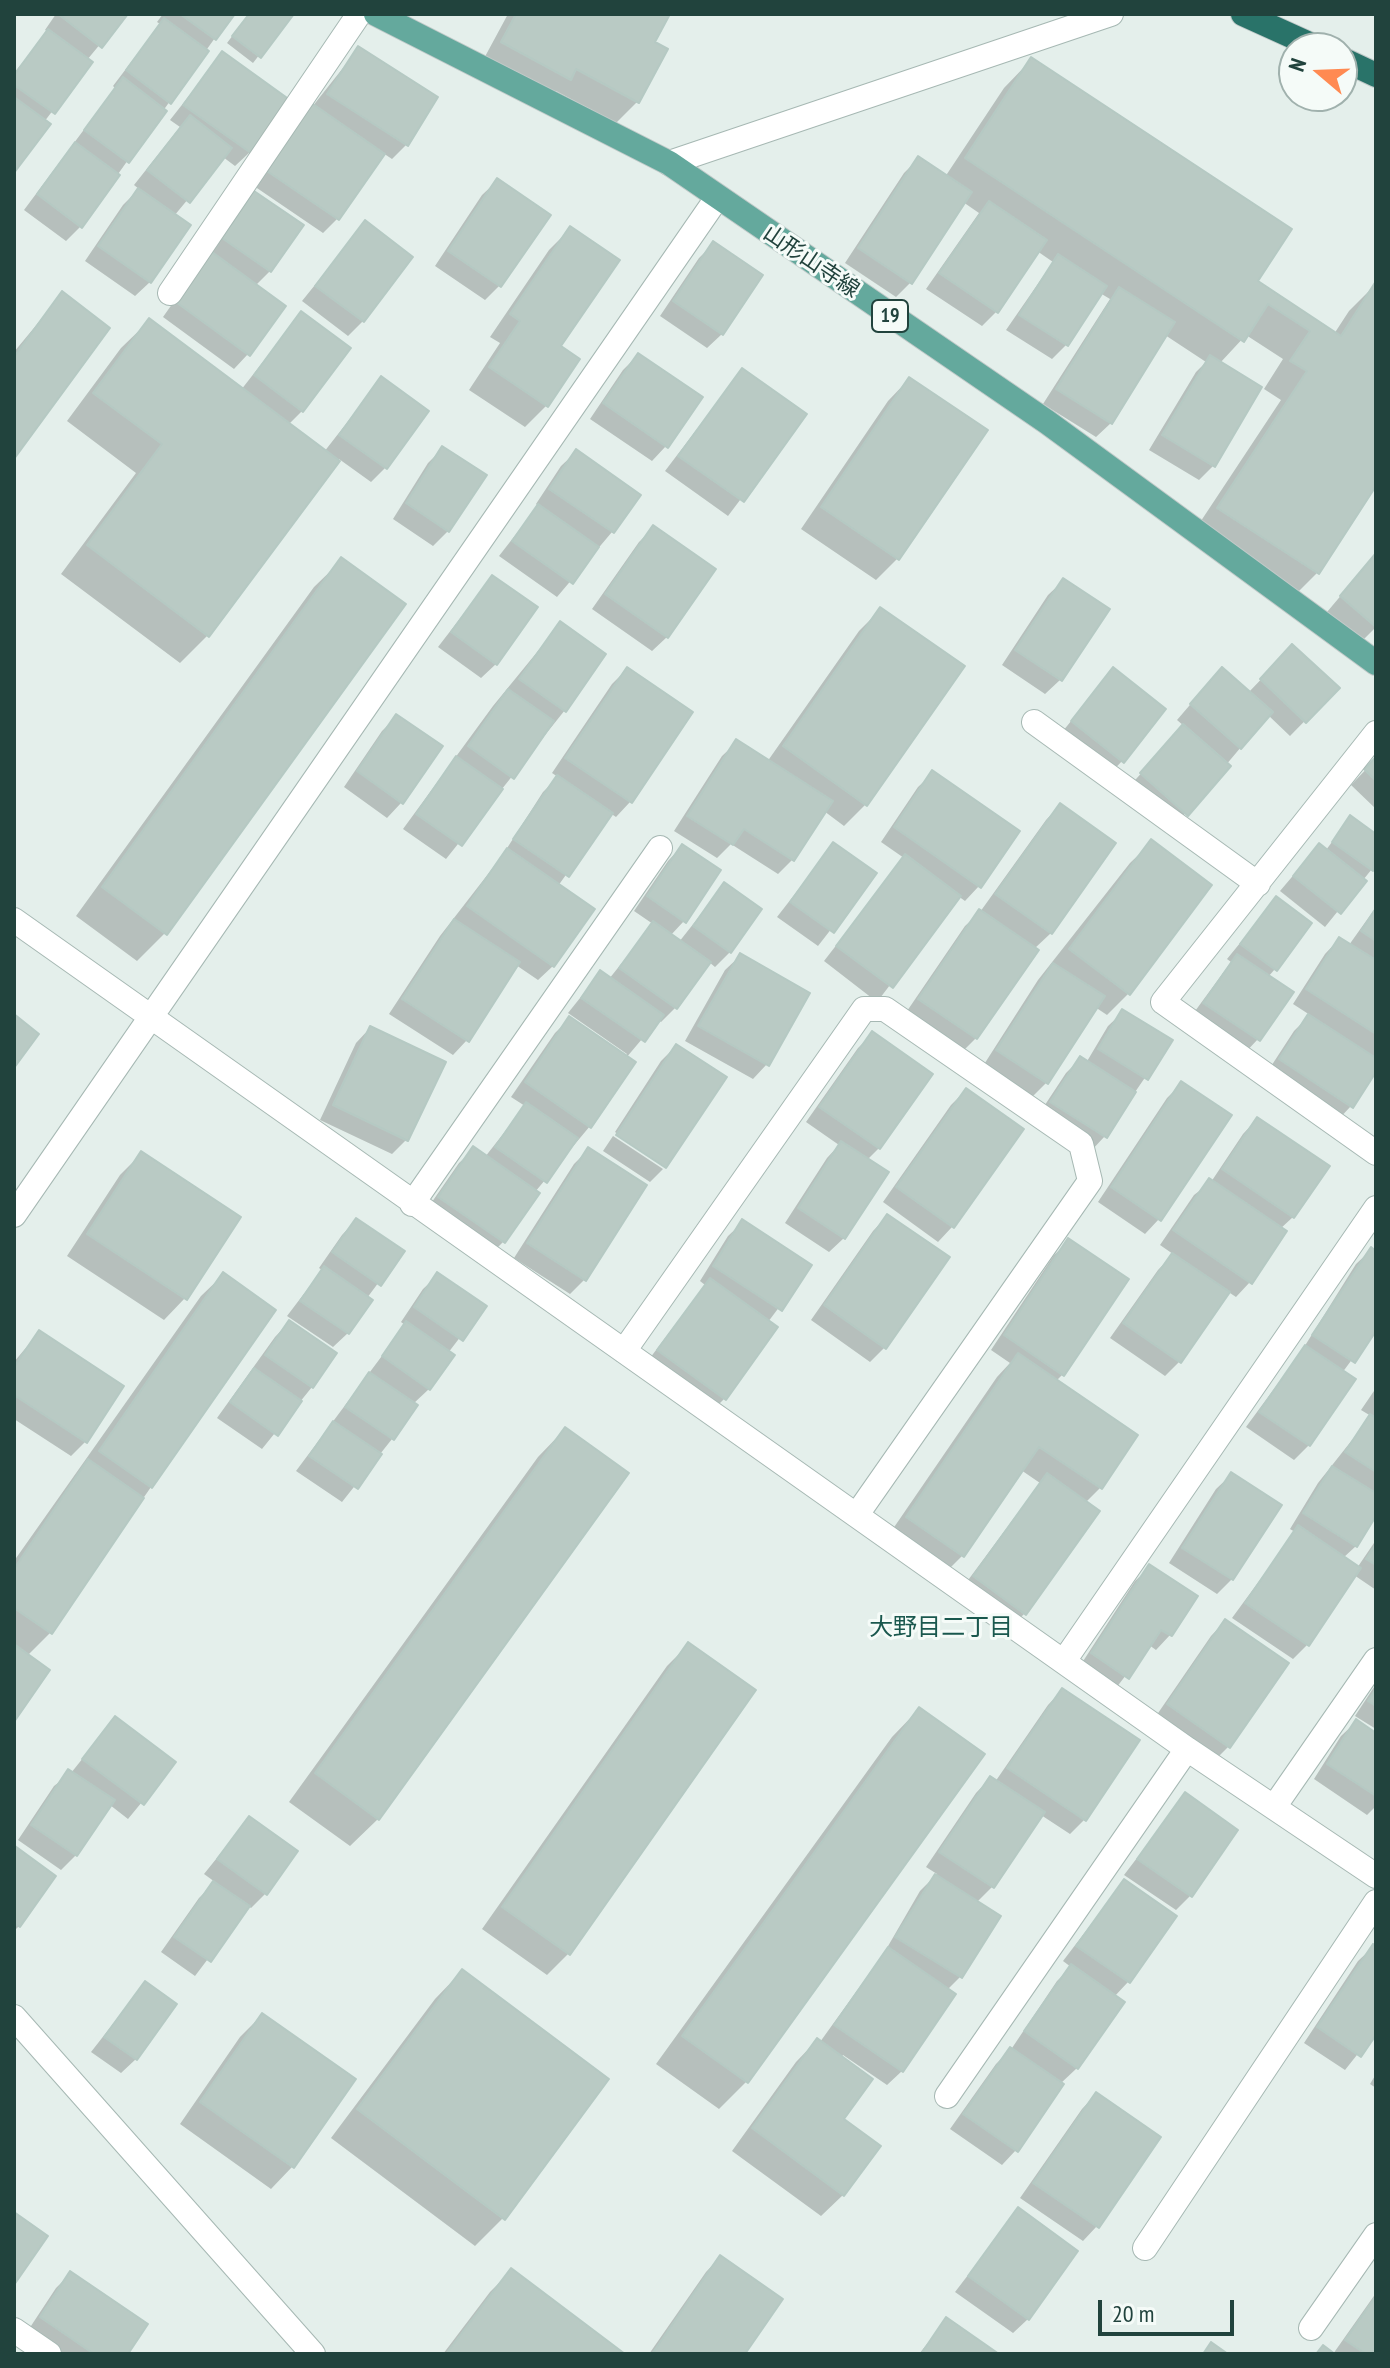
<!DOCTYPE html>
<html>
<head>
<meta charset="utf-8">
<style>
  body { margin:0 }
  #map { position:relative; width:1390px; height:2368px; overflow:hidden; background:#e4efeb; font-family:"PT Sans Narrow",sans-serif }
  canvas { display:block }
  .frame { position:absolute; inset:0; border:16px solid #21433d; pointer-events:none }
  .north { position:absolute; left:1278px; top:32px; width:80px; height:80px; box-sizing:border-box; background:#f5fbf8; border:2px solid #a0b1ad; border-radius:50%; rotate:289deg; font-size:22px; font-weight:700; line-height:32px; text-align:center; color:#21433d }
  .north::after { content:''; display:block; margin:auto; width:28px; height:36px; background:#ff8a52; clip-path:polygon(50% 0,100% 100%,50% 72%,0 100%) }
  .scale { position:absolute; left:1098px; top:2300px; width:136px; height:36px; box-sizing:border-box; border:4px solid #21433d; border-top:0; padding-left:10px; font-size:24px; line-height:28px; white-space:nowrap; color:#21433d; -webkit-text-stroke:6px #f5fbf8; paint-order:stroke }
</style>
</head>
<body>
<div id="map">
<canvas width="1390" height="2368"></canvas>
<div class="frame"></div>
<div class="north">N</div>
<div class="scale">20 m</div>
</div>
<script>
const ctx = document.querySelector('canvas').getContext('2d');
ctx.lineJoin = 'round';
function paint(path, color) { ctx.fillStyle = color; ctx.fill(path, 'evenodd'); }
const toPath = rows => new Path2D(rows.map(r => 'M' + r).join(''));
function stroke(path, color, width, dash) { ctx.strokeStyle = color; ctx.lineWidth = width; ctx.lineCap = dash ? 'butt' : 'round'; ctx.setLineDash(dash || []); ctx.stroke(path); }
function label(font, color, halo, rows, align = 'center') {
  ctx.font = font + ' "PT Sans Narrow","Noto Sans JP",sans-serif'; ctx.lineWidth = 6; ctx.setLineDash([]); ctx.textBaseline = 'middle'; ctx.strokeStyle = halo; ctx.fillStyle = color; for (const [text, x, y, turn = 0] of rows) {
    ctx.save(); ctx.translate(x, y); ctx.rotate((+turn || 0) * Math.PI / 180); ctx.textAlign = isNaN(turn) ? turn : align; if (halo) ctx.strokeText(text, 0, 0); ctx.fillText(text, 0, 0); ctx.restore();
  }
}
paint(toPath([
  [56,14,125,14,87,60,90,62,44,122,14,170,14,73,48,32,45,30],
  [163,14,232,14,81,226,66,241,24,210,115,88,113,86,160,24,157,22],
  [249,14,291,14,253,63,227,43],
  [508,14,667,14,652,43,637,102,616,123,556,91,548,100,481,64],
  [358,49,406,145,392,159,383,153,337,219,323,233,251,184],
  [222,54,250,152,235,166,223,157,174,216,150,282,135,296,85,261,123,205,139,189,134,185,180,127,170,120],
  [1031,60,1255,282,1334,334,1349,311,1376,284,1376,483,1317,573,1290,600,1191,536,1281,400,1264,389,1283,359,1246,335,1220,363,1213,466,1199,480,1149,450,1196,372,1206,362,1165,335,1111,423,1096,437,1043,404,1110,299,1100,293,1066,345,1052,359,1006,330,1053,262,1037,251,996,312,982,326,926,289,979,213,963,202,911,282,896,297,845,263,904,173,918,159,945,177,1004,88],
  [497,181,548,215,499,286,485,300,435,266,482,195],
  [255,194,270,271,255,286,248,354,234,369,163,317,240,208],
  [365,223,363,321,348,336,302,301],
  [570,229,559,347,546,406,525,427,469,390,500,343,490,337,549,250],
  [713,244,722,334,707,348,660,316,699,258],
  [62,294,14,456,14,352],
  [301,313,302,411,288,425,324,452,381,379,385,468,371,482,339,459,207,636,180,663,61,574,136,473,67,421,121,348,149,321,241,390],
  [638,355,666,446,652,461,590,419,623,370],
  [742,370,804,415,728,516,665,471],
  [909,379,897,559,876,580,801,529,888,401],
  [442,449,448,531,433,546,393,519,428,463],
  [576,452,638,495,612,532,557,597,499,556,538,506,536,504,561,466],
  [653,528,667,637,652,651,592,609,639,542],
  [1376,554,1376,627,1362,641,1327,612],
  [342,560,165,933,137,961,76,916,314,587],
  [492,577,496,664,481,678,438,647],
  [1063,581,1107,610,1060,680,1045,694,1002,665,1048,595],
  [881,609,866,804,844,826,824,811,792,860,778,874,731,844,717,858,674,831,722,756,737,742,767,762,859,631],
  [560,624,565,710,446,859,403,829,493,706],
  [1292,647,1337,688,1290,736,1268,715,1172,829,1127,789,1184,726,1177,720,1207,685,1248,693],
  [627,669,691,713,630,802,616,817,610,813,558,886,553,966,538,980,516,965,467,1040,453,1055,389,1014,440,936,502,856,543,792,558,777,552,773,612,684],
  [1113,670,1122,761,1108,776,1058,737],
  [397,716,440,747,401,803,387,818,344,787,382,731],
  [1376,759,1376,809,1351,785],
  [933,773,979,886,965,901,958,896,877,1002,824,961,904,858,881,842,918,787],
  [1060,805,1051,933,1034,949,976,1038,961,1053,905,1014,965,926,980,912,1046,820],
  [1350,818,1376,836,1376,864,1325,927,1280,891,1319,845,1326,850],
  [1152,842,1210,886,1128,994,1107,1015,1095,1007,1046,1083,1032,1097,983,1066,1038,980,1130,863],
  [833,845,874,874,818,946,777,917],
  [682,846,684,921,670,936,679,942,724,885,759,910,730,952,715,967,709,962,676,1007,661,1022,658,1020,626,1058,590,1126,535,1192,503,1242,489,1256,425,1212,459,1163,474,1149,485,1157,525,1106,511,1097,555,1033,569,1019,625,1057,627,1054,568,1013,600,973,609,979,653,924,634,911,668,861],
  [1276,899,1275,969,1268,977,1258,1039,1244,1054,1190,1018,1231,962,1227,959],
  [1376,907,1376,1068,1351,1106,1337,1121,1266,1074,1294,1031,1310,1015,1293,1004,1325,954,1339,939,1349,945],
  [740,956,767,1064,753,1079,685,1041,725,970],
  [1123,1012,1170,1041,1105,1136,1091,1151,1037,1117,1066,1073,1080,1059,1086,1063,1108,1026],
  [370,1028,406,1140,392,1154,320,1120,356,1043],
  [872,1034,879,1148,867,1160,844,1238,829,1252,785,1223,827,1158,839,1145,806,1122,858,1048],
  [676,1046,724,1077,664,1167,615,1132,661,1061],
  [1181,1084,1159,1219,1145,1234,1098,1202,1167,1098],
  [966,1090,1021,1130,952,1227,938,1242,883,1202,951,1105],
  [1257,1119,1293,1217,1280,1229,1250,1282,1236,1297,1227,1291,1179,1362,1165,1376,1110,1338,1158,1270,1173,1254,1160,1245,1194,1195,1211,1182,1243,1134],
  [613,1136,663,1169,650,1182,603,1151],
  [588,1150,584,1280,570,1294,514,1258,574,1164],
  [141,1154,185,1298,164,1320,67,1256,120,1175],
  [887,1216,885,1347,870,1362,811,1320,873,1231],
  [356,1220,402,1251,367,1298,348,1333,333,1347,287,1316,322,1270,319,1268,342,1235],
  [743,1222,810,1266,768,1322,724,1399,710,1413,644,1366,705,1285,700,1281,728,1236],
  [1069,1241,1063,1374,1056,1381,1136,1436,1100,1488,1085,1503,1025,1613,1010,1628,960,1591,1040,1483,1021,1470,963,1555,941,1577,886,1539,997,1377,1010,1363,991,1350,1054,1255],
  [1371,1250,1376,1253,1376,1327,1342,1373,1353,1380,1309,1445,1294,1460,1246,1427,1301,1352,1356,1264],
  [223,1275,151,1487,50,1633,27,1656,14,1719,14,1561,201,1296],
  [438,1275,484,1306,448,1353,429,1389,413,1404,392,1439,342,1502,296,1471,405,1325,401,1322,423,1289],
  [289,1322,312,1387,262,1449,217,1418,275,1337],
  [39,1332,85,1442,71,1456,14,1419,14,1362],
  [1376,1388,1376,1513,1356,1546,1343,1558,1357,1568,1376,1540,1376,1590,1354,1575,1307,1645,1293,1659,1232,1618,1295,1532,1290,1529,1318,1483,1371,1416,1361,1410],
  [565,1429,378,1819,350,1846,289,1802,538,1457],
  [1231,1475,1232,1579,1217,1594,1169,1563,1216,1489],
  [1150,1567,1195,1597,1170,1635,1156,1650,1149,1645,1113,1692,1078,1669,1135,1581],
  [1225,1621,1228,1747,1214,1761,1154,1719,1211,1636],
  [688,1645,753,1691,568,1954,547,1975,482,1929,667,1666],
  [1376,1684,1376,1729,1355,1716],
  [1062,1690,1084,1820,1070,1834,1041,1815,992,1887,976,1903,998,1917,960,1977,947,1990,902,2071,887,2085,843,2055,841,2058,843,2195,821,2216,732,2151,796,2062,817,2040,820,2042,884,1953,920,1891,937,1874,926,1867,976,1793,990,1778,995,1782,1048,1705],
  [919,1709,746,2082,719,2109,656,2064,892,1737],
  [115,1718,174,1763,128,1819,110,1805,76,1855,61,1870,18,1840,54,1786,71,1773],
  [1356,1722,1376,1735,1376,1806,1367,1815,1314,1779,1341,1736],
  [1185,1795,1235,1830,1190,1896,1176,1910,1124,1875],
  [249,1818,295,1852,265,1894,251,1908,248,1906,195,1976,161,1952,199,1898,215,1882,204,1874],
  [15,1849,19,1926,14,1931,14,1850],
  [1124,1881,1128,1982,1114,1997,1077,2068,1060,2084,1016,2150,1002,2165,950,2129,996,2064,1012,2048,1057,1981,1071,1967,1063,1961],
  [1373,1947,1376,1949,1376,2031,1345,2070,1304,2043,1358,1961],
  [462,1971,503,2218,475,2246,331,2138,435,1999],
  [145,1983,136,2059,121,2073,91,2052],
  [262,2015,354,2080,292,2167,271,2189,180,2124,240,2037],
  [1376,2074,1376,2088,1370,2084],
  [1096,2094,1097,2226,1083,2241,1020,2198,1082,2109],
  [1018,2210,1028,2319,1013,2333,955,2292],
  [720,2257,743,2354,649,2354,706,2272],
  [511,2271,621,2354,443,2354,490,2292],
  [70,2274,125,2354,59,2354,27,2332,56,2288],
  [1376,2293,1376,2354,1333,2354],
  [946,2320,996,2354,919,2354]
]), '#0003');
const building = toPath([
  [58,14,128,14,102,48,58,14],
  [180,14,235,14,216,40,180,14],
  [249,14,294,14,261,58,232,36,249,14],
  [516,14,670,14,655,42,668,49,639,103,576,69,571,80,501,42,516,14],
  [164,18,209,51,171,104,126,70,164,18],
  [48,29,93,62,55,114,14,85,14,75,48,29],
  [358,46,438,97,408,146,327,94,358,46],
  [222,51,290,100,251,153,183,105,222,51],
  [1031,57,1292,229,1258,281,1341,336,1376,281,1376,486,1319,574,1217,508,1307,371,1290,361,1310,331,1268,304,1244,342,965,158,1031,57],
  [123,77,167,111,129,163,84,130,123,77],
  [14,97,51,124,14,173,14,97],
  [310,102,385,154,339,220,264,169,310,102],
  [190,115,232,148,190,203,147,170,190,115],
  [75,142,120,175,82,228,37,194,75,142],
  [918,156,972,192,912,284,858,248,918,156],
  [497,178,551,215,501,287,448,251,497,178],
  [138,188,191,225,151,283,98,246,138,188],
  [254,191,304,225,271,272,222,238,254,191],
  [989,201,1047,240,998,313,939,273,989,201],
  [365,220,413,257,364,322,315,286,365,220],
  [570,226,620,260,561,346,580,359,548,407,489,367,520,321,510,314,570,226],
  [713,241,763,275,723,335,673,301,713,241],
  [212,252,286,306,250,356,176,302,212,252],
  [1058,254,1107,286,1068,346,1019,315,1058,254],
  [1119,287,1175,322,1112,424,1056,389,1119,287],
  [62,291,110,328,14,459,14,357,62,291],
  [301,311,351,348,303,412,254,375,301,311],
  [149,318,340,461,209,637,87,545,162,444,93,393,149,318],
  [638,353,703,397,668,448,603,403,638,353],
  [1210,355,1262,387,1215,467,1162,435,1210,355],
  [742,368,807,414,744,502,678,456,742,368],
  [381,376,429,411,387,469,339,435,381,376],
  [909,377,988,430,899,560,821,507,909,377],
  [442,446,487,475,449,532,406,503,442,446],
  [576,449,641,495,614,533,549,489,576,449],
  [538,504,599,547,573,584,512,541,538,504],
  [653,525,716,569,668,638,605,594,653,525],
  [1376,553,1376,627,1340,596,1376,553],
  [341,557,406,604,167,935,102,887,341,557],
  [492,575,538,607,497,665,451,632,492,575],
  [1063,578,1110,609,1062,681,1015,650,1063,578],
  [880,607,965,666,867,806,783,746,880,607],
  [560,621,606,654,566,712,519,679,560,621],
  [1292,644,1340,688,1306,723,1260,679,1292,644],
  [627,667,693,712,632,803,565,758,627,667],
  [1113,667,1166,709,1124,763,1071,721,1113,667],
  [1222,667,1273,712,1241,749,1190,704,1222,667],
  [508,689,554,721,514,779,468,746,508,689],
  [396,714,443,746,403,804,357,771,396,714],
  [1183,724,1231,766,1188,816,1140,773,1183,724],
  [736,739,833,801,794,861,744,829,733,845,687,816,736,739],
  [456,756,503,789,462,846,416,814,456,756],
  [1376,757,1376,781,1364,769,1376,757],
  [932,770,1020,831,981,888,894,827,932,770],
  [557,775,613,813,569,877,513,839,557,775],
  [1060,803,1116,843,1052,934,995,894,1060,803],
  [1350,815,1376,834,1373,871,1332,842,1350,815],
  [1151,839,1212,885,1130,995,1069,949,1151,839],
  [833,842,877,873,834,933,790,902,833,842],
  [1319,843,1367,881,1341,914,1293,876,1319,843],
  [682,844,721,870,686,923,647,896,682,844],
  [507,848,595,909,554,967,467,906,507,848],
  [905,854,961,896,893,988,836,946,905,854],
  [724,882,762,909,731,953,693,926,724,882],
  [1276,896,1312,923,1277,971,1240,944,1276,896],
  [1376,908,1376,941,1361,931,1376,908],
  [979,909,1039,950,977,1039,918,999,979,909],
  [454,919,520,962,469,1042,402,999,454,919],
  [653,921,711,962,677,1009,619,968,653,921],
  [1339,937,1376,960,1376,1034,1306,989,1339,937],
  [740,953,810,993,769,1066,698,1026,740,953],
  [1237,954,1294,992,1260,1041,1203,1003,1237,954],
  [1053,963,1105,996,1048,1084,996,1050,1053,963],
  [600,970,664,1015,645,1042,581,998,600,970],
  [1122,1009,1173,1040,1148,1080,1098,1049,1122,1009],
  [14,1014,39,1034,14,1068,14,1014],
  [1308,1014,1376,1058,1376,1072,1353,1108,1279,1059,1308,1014],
  [569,1016,636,1062,591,1128,525,1082,569,1016],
  [370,1026,446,1062,408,1141,333,1105,370,1026],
  [872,1031,933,1074,880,1149,819,1107,872,1031],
  [676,1044,727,1077,666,1168,616,1135,676,1044],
  [1080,1056,1136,1092,1107,1138,1050,1102,1080,1056],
  [1181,1081,1232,1115,1161,1221,1111,1187,1181,1081],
  [966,1088,1024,1129,954,1228,896,1187,966,1088],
  [526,1102,578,1138,547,1183,495,1147,526,1102],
  [1257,1117,1330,1166,1294,1218,1222,1169,1257,1117],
  [841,1141,889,1172,845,1239,798,1208,841,1141],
  [473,1146,540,1193,505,1243,438,1197,473,1146],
  [588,1147,647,1185,586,1281,527,1243,588,1147],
  [141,1151,241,1217,187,1300,87,1234,141,1151],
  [1209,1178,1287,1231,1252,1284,1173,1230,1209,1178],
  [887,1214,950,1257,886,1349,824,1305,887,1214],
  [356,1218,405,1251,381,1286,332,1252,356,1218],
  [742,1219,812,1265,782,1311,713,1266,742,1219],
  [1068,1238,1129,1279,1064,1376,1004,1335,1068,1238],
  [1371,1247,1376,1251,1376,1331,1355,1363,1312,1335,1371,1247],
  [1172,1253,1230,1292,1181,1363,1123,1323,1172,1253],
  [324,1266,373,1300,349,1334,300,1301,324,1266],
  [223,1272,276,1310,152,1488,99,1451,223,1272],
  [437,1272,487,1306,463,1341,414,1307,437,1272],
  [710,1278,778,1327,726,1400,657,1350,710,1278],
  [289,1320,337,1353,313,1388,265,1355,289,1320],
  [406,1321,455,1355,430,1390,382,1356,406,1321],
  [39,1330,124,1386,87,1443,14,1395,14,1367,39,1330],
  [1305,1345,1356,1379,1310,1446,1259,1412,1305,1345],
  [1018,1353,1138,1435,1102,1489,1039,1447,964,1557,906,1517,1018,1353],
  [254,1368,302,1401,278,1436,230,1402,254,1368],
  [369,1372,418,1405,394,1440,345,1407,369,1372],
  [1370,1414,1376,1418,1376,1472,1345,1452,1370,1414],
  [333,1421,382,1454,358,1489,309,1456,333,1421],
  [565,1427,629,1473,379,1820,315,1773,565,1427],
  [88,1459,144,1498,52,1634,14,1608,14,1569,88,1459],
  [1332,1466,1376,1493,1376,1516,1357,1547,1303,1513,1332,1466],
  [1231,1472,1282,1505,1233,1580,1182,1548,1231,1472],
  [1047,1473,1100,1511,1026,1615,973,1576,1047,1473],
  [1298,1525,1361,1568,1309,1646,1245,1603,1298,1525],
  [1376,1544,1376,1565,1366,1559,1376,1544],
  [1149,1564,1198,1596,1172,1636,1161,1630,1129,1679,1091,1653,1149,1564],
  [1225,1619,1289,1663,1230,1748,1167,1704,1225,1619],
  [688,1642,756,1690,570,1955,502,1907,688,1642],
  [14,1644,50,1670,14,1722,14,1644],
  [1062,1688,1140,1740,1086,1821,1007,1768,1062,1688],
  [1376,1689,1376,1706,1368,1701,1376,1689],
  [919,1707,985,1754,748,2083,682,2036,919,1707],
  [115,1716,176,1762,144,1805,82,1759,115,1716],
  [1356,1719,1376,1733,1376,1796,1327,1764,1356,1719],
  [68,1769,115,1800,77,1856,31,1825,68,1769],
  [990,1776,1045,1812,994,1888,939,1852,990,1776],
  [1185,1792,1238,1830,1192,1897,1137,1859,1185,1792],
  [249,1816,298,1851,267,1895,217,1859,249,1816],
  [15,1846,56,1876,20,1927,14,1923,15,1846],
  [935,1874,1001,1916,962,1978,895,1937,935,1874],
  [1124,1879,1177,1916,1130,1983,1076,1946,1124,1879],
  [213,1881,250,1906,211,1962,174,1937,213,1881],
  [1373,1944,1376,1947,1376,2035,1361,2057,1317,2027,1373,1944],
  [888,1947,956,1994,903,2072,834,2025,888,1947],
  [1071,1964,1125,2002,1078,2069,1024,2031,1071,1964],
  [462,1969,609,2079,505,2220,357,2109,462,1969],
  [145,1981,177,2004,137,2060,104,2037,145,1981],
  [262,2013,356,2079,294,2168,200,2102,262,2013],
  [817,2038,873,2079,844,2119,881,2146,844,2196,752,2128,817,2038],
  [1010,2047,1064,2084,1018,2152,963,2114,1010,2047],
  [1096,2092,1161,2137,1099,2228,1033,2183,1096,2092],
  [1018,2207,1078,2251,1029,2320,968,2276,1018,2207],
  [14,2212,48,2236,14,2285,14,2212],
  [720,2255,783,2299,745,2354,652,2354,720,2255],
  [511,2268,625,2354,446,2354,511,2268],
  [70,2271,148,2324,128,2354,94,2354,40,2317,70,2271],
  [1376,2296,1376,2354,1366,2354,1345,2340,1376,2296],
  [946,2317,999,2354,921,2354,946,2317],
  [1211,2342,1228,2354,1203,2354,1211,2342],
  [1323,2345,1335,2354,1316,2354,1323,2345]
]);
paint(building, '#b9cac4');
stroke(building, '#b5c9c3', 2);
const minor = toPath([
  [669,163,1111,14],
  [170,293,359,14],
  [1034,722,1258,884],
  [1376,733,1163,1002,1376,1153],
  [14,920,1187,1749,1376,1876],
  [412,1204,660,848],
  [14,1215,717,198],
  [624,1351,864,1009,885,1009,1081,1144,1090,1181,858,1513],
  [1064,1661,1376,1208],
  [1274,1807,1376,1660],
  [14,2017,313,2354],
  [947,2096,1187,1749],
  [1145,2248,1376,1902],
  [1311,2328,1376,2235],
  [14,2330,49,2354]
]);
const major = toPath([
  [376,14,669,163,1047,422,1376,663]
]);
const highway = toPath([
  [1243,14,1318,48],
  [1342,59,1376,75]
]);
stroke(minor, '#a6b8b3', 26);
stroke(major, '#c1cac9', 26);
stroke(highway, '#c1cac9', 26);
stroke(minor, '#fff', 24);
stroke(major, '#64a99d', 24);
stroke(highway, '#297369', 24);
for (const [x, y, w] of [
  [890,316,36]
]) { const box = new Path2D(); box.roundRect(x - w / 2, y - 16, w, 32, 6); ctx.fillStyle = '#f5fbf8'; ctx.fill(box); stroke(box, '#21433d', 2); }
label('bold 20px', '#21433d', null, [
  ["19",890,316]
]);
label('22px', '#21433d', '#f5fbf8', [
  ["山形山寺線",811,262,34]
]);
label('24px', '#1a584e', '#f5fbf8', [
  ["大野目二丁目",941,1628]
]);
</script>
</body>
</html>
